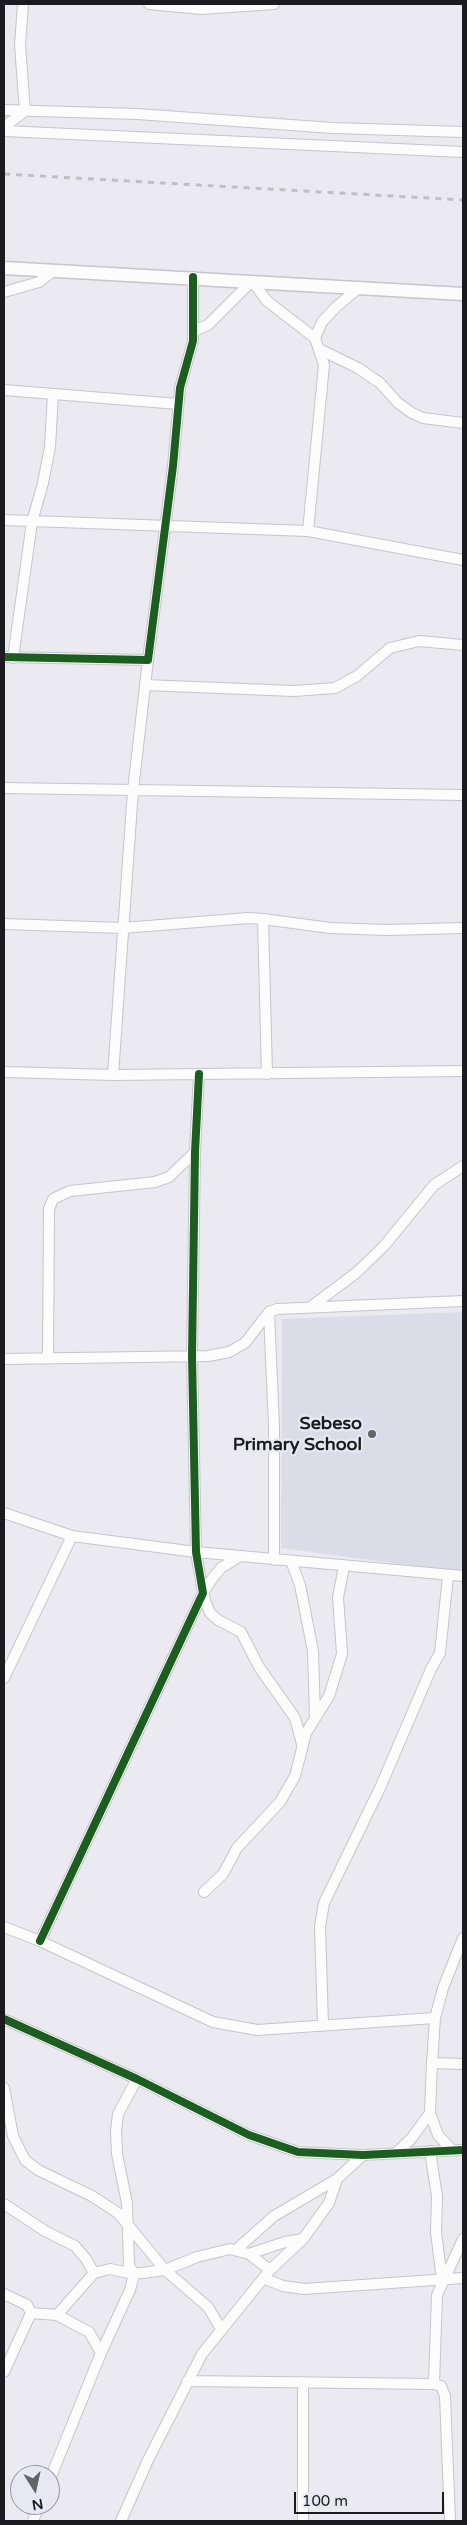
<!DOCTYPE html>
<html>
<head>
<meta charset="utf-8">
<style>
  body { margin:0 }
  #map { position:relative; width:467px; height:2525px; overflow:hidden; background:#eaeaf0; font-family:"Varela Round",sans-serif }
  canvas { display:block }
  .frame { position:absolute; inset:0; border:5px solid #1b1b1f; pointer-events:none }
  .north { position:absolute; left:10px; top:2465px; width:50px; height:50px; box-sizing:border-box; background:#e8e8f2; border:1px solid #96969e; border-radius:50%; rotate:170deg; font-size:14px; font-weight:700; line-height:20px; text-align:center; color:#1b1b1f }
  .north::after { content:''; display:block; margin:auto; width:18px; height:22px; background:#636368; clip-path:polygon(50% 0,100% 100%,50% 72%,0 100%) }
  .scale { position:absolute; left:294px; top:2492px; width:150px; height:22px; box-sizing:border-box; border:2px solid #1b1b1f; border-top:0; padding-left:6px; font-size:15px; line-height:18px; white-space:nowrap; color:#1b1b1f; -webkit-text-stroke:4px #e8e8f2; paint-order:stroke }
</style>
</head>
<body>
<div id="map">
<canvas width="467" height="2525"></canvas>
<div class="frame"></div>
<div class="north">N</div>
<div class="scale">100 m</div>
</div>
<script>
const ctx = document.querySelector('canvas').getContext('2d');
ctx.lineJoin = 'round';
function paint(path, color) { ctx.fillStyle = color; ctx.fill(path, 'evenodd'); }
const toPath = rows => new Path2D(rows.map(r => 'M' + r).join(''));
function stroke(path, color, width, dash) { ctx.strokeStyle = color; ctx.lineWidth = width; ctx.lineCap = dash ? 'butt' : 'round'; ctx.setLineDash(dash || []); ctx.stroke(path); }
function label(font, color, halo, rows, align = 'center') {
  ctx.font = font + ' "Varela Round",sans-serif'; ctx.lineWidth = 4.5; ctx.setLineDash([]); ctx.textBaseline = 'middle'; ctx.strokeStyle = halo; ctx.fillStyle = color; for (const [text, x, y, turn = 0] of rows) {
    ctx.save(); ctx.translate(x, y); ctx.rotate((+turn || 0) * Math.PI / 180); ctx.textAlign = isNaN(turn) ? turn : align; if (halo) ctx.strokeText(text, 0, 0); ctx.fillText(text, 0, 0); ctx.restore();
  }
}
paint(toPath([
  [463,1312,463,1570,445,1570,281,1548,282,1319]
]), '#dcdce9');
const minor = toPath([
  [149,4,201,9,274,4],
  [4,110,137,114,333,128,463,132],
  [4,127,25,111,20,45,23,4],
  [4,131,463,152],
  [4,292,39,282,53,271],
  [193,331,208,325,252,281,267,301,315,338],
  [319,349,358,368,380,383,398,403,412,413,423,418,463,423],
  [4,390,178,404],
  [4,520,308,531,463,560],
  [308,531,324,365,315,338,322,322,336,307,360,287],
  [4,657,148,660,173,466,180,388,193,341,193,277],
  [13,658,32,522,43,483,50,447,53,394],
  [145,685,294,691,335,688,357,676,390,648,419,641,463,645],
  [4,788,463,795],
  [263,919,330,928,387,930,463,928],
  [4,924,123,928,248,918,263,919,267,1074],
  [4,1072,113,1075,463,1071],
  [113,1075,133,790,148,660],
  [312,1306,356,1273,384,1246,434,1185,463,1166],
  [269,1312,274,1426,274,1560],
  [48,1358,49,1209,53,1199,70,1191,155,1182,169,1177,195,1152],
  [4,1359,208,1356,229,1352,245,1343,269,1312,277,1309,463,1301],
  [4,1513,72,1536,196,1552,463,1576],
  [240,1556,221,1568,212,1579,203,1593,206,1603,210,1613,218,1620,241,1632,259,1667,295,1718,302,1744],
  [291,1561,300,1585,313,1651,315,1717],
  [4,1678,72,1536],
  [204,1892,223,1874,237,1848,280,1802,295,1776,306,1733,329,1696,342,1654,338,1597,344,1567],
  [4,1927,40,1941,213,2022,257,2030,435,2018],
  [40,1941,203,1593,196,1552,192,1356,195,1152,199,1074],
  [4,2019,137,2079,249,2135,298,2152,363,2155,463,2150],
  [323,2025,320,1927,324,1903,380,1788,431,1669,440,1653,448,1576],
  [432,2063,463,2064],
  [4,2088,13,2136,25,2160,38,2170,92,2196,118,2213,165,2270,208,2307,221,2329],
  [452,2150,438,2135,430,2113,432,2063,435,2018,443,1988,463,1938],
  [430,2151,437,2196,436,2232,442,2280],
  [397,2152,411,2139,430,2113],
  [4,2204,45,2231,75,2246,86,2259,94,2273],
  [237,2249,274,2216,337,2179],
  [249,2254,285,2242,303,2239],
  [265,2279,283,2286,304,2289,463,2278],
  [4,2294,27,2305,31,2313,4,2372],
  [31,2313,57,2315,94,2273,110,2269,134,2274,165,2270,197,2257,230,2249,249,2254,270,2270],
  [57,2315,89,2332,101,2353],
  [187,2381,434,2384,441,2386,445,2396,450,2521],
  [303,2382,303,2521],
  [434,2384,437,2295,463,2239],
  [50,2479,101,2353,130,2290,134,2274,129,2265,127,2203,117,2154,116,2131,118,2114,137,2079],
  [33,2521,39,2505],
  [121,2521,148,2460,202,2354,270,2270,303,2239,329,2203,337,2179,363,2155]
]);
const tertiary = toPath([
  [4,268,463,294]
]);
stroke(minor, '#c5c5ca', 12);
stroke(tertiary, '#c5c5ca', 15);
stroke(minor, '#fcfcfd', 10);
stroke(tertiary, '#fcfcfd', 12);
stroke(toPath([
  [4,174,463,200]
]), '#c0c0c2', 3, [6, 6]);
stroke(toPath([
  [4,657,148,660,173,466,180,388,193,341,193,277],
  [40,1941,203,1593,196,1552,192,1356,195,1152,199,1074],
  [4,2019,137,2079,249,2135,298,2152,363,2155,463,2150]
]), '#1b5e20', 8);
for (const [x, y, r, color] of [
  [372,1434,5,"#636368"]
]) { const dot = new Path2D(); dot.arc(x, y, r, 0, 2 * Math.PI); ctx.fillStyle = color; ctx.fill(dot); stroke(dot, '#e8e8f2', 2); }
label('bold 18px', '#1b1b1f', '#e8e8f2', [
  ["Sebeso",362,1424],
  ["Primary School",362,1445]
], 'right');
</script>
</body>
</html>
